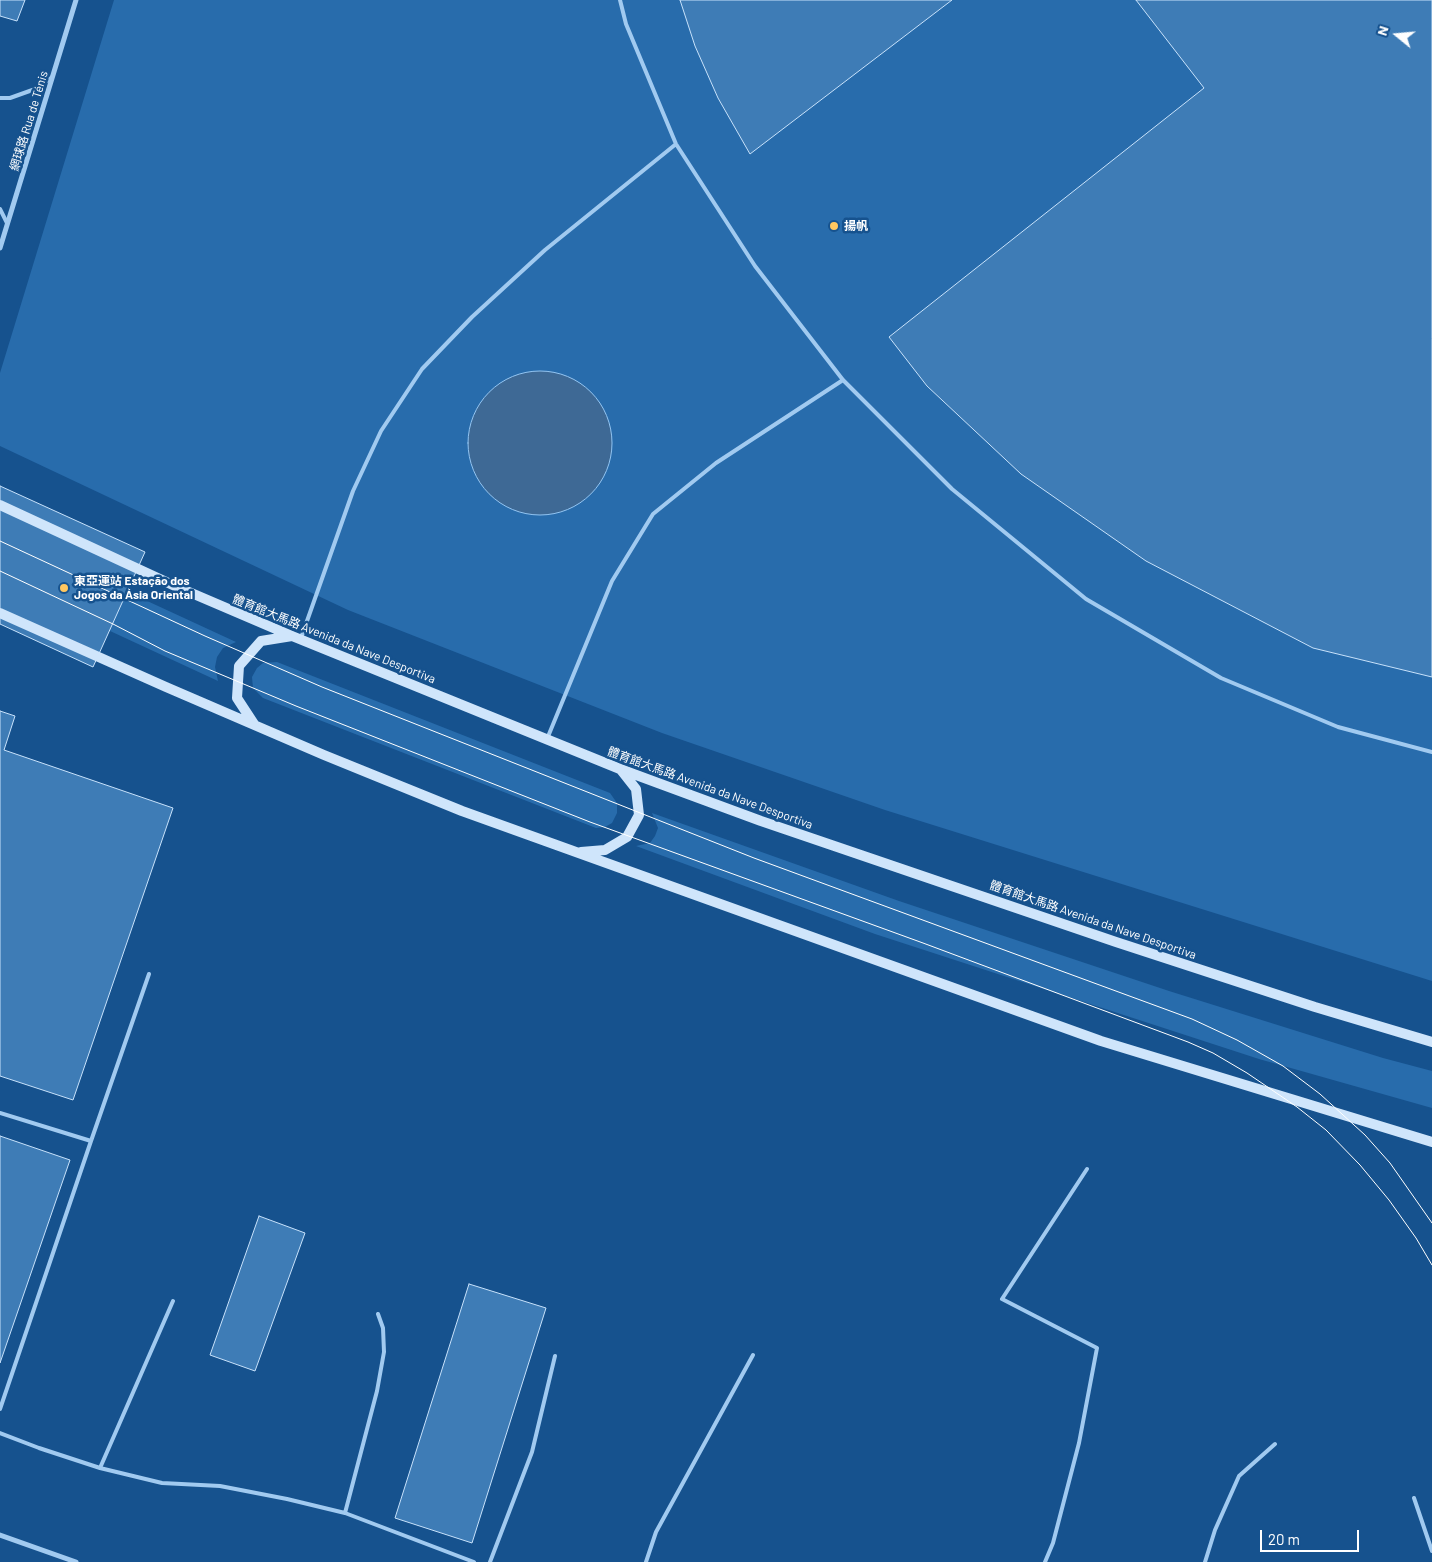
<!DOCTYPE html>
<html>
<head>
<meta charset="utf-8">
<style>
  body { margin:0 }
  #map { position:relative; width:1432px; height:1562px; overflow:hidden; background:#16528e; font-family:Barlow,sans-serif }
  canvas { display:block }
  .north { position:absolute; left:1372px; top:10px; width:50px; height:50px; -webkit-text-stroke:4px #16528e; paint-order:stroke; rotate:287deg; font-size:14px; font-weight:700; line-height:20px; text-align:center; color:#fff }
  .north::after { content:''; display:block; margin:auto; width:18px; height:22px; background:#fff; clip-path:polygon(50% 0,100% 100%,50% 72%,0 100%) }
  .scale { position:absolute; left:1260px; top:1530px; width:99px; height:22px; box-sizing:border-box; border:2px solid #fff; border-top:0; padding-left:6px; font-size:15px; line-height:18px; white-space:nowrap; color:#fff; -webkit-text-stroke:4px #16528e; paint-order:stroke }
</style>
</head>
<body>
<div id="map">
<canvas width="1432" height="1562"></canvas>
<div class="north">N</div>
<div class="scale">20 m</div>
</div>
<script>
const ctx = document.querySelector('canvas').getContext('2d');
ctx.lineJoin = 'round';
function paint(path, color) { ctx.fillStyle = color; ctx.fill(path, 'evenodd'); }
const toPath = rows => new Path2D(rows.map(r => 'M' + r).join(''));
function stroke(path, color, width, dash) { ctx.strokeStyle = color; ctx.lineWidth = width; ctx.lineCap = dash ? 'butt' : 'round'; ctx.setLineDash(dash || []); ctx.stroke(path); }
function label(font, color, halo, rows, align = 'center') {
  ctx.font = font + ' Barlow,"Noto Sans SC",sans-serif'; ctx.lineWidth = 5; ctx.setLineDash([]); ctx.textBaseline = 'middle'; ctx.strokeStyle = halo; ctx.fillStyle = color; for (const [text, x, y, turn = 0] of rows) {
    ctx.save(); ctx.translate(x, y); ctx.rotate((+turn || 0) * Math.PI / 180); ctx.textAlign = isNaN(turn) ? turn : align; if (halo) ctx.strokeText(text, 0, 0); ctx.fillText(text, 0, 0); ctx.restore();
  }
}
paint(toPath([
  [114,0,1432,0,1432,981,885,810,662,733,348,610,0,446,0,373],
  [0,533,236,642,223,648,217,657,215,667,218,681,0,580],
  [277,662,610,793,617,803,617,813,612,823,605,827,596,828,263,698,253,688,252,677,257,668,263,663],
  [652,813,899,901,1169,991,1383,1058,1432,1071,1432,1108,1259,1059,875,934,636,846,650,843,655,836,658,828]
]), '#286cac');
const water = toPath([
  '468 443a72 72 0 1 1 144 0a72 72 0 1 1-144 0Z'
]);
paint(water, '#3e6995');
stroke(water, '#93c5f2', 1);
const building = toPath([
  [0,0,25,0,17,21,0,16,0,0],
  [680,0,952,0,750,154,718,98,695,46,680,0],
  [1136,0,1432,0,1432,677,1313,648,1146,561,1021,474,927,386,889,337,1204,88,1136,0],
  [0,486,145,552,93,667,0,624,0,486],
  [0,711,15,716,4,750,173,808,73,1100,0,1076,0,711],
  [0,1136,70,1160,0,1363,0,1136],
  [259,1216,305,1233,255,1371,210,1355,259,1216],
  [469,1284,546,1308,472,1543,395,1518,469,1284]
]);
paint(building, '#3e7cb6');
stroke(building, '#c8e2fb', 1);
stroke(toPath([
  [620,0,626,24,676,144,755,266,843,380,952,489,1086,599,1221,678,1338,727,1432,752],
  [0,98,10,98,38,88,52,77],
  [0,209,7,223],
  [301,638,353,491,381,431,422,369,472,317,545,250,676,144],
  [547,739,612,581,653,514,716,463,843,380],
  [0,1113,91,1141,0,1409],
  [91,1141,149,974],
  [0,1433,39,1448,100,1468,162,1483,220,1486,287,1499,345,1513,377,1391,384,1352,383,1328,378,1314],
  [100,1468,173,1301],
  [1414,1498,1432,1551],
  [345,1513,474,1562],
  [490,1562,532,1452,555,1356],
  [646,1562,656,1532,753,1355],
  [1045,1562,1053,1543,1079,1443,1097,1348,1002,1299,1087,1169],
  [1205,1562,1215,1530,1239,1476,1275,1444]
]), '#a1caf0', 4);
stroke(toPath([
  [0,248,76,0],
  [0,1535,76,1562]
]), '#a1caf0', 5);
stroke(toPath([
  [0,505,175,586,292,636,620,769,761,821,1116,942,1315,1007,1432,1042],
  [0,613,166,687,324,755,462,811,1101,1041,1432,1142],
  [254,724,237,698,239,666,261,641,292,636],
  [581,852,605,850,627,837,639,815,636,789,621,770]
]), '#cfe5fb', 10);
stroke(toPath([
  [0,541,205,636,322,687,754,858,1192,1019,1237,1040,1283,1066,1320,1094,1365,1135,1390,1163,1432,1223],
  [0,571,113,624,165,651,296,706,590,822,923,943,1188,1042,1213,1053,1247,1073,1297,1107,1326,1130,1360,1165,1389,1200,1416,1238,1432,1265]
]), '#fff', 1);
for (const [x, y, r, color] of [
  [834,226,5,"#ffc760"],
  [64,588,5,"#ffc760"]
]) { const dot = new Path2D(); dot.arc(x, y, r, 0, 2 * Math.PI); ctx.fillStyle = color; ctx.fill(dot); stroke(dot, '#16528e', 2); }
label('12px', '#fff', '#16528e', [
  ["網球路 Rua de Ténis",29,121,-73],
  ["體育館大馬路 Avenida da Nave Desportiva",334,639,22],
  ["體育館大馬路 Avenida da Nave Desportiva",710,788,20],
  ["體育館大馬路 Avenida da Nave Desportiva",1093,920,19]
]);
label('bold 12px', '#fff', '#16528e', [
  ["揚帆",844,226],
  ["東亞運站 Estação dos",74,581],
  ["Jogos da Ásia Oriental",74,595]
], 'left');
</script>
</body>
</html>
